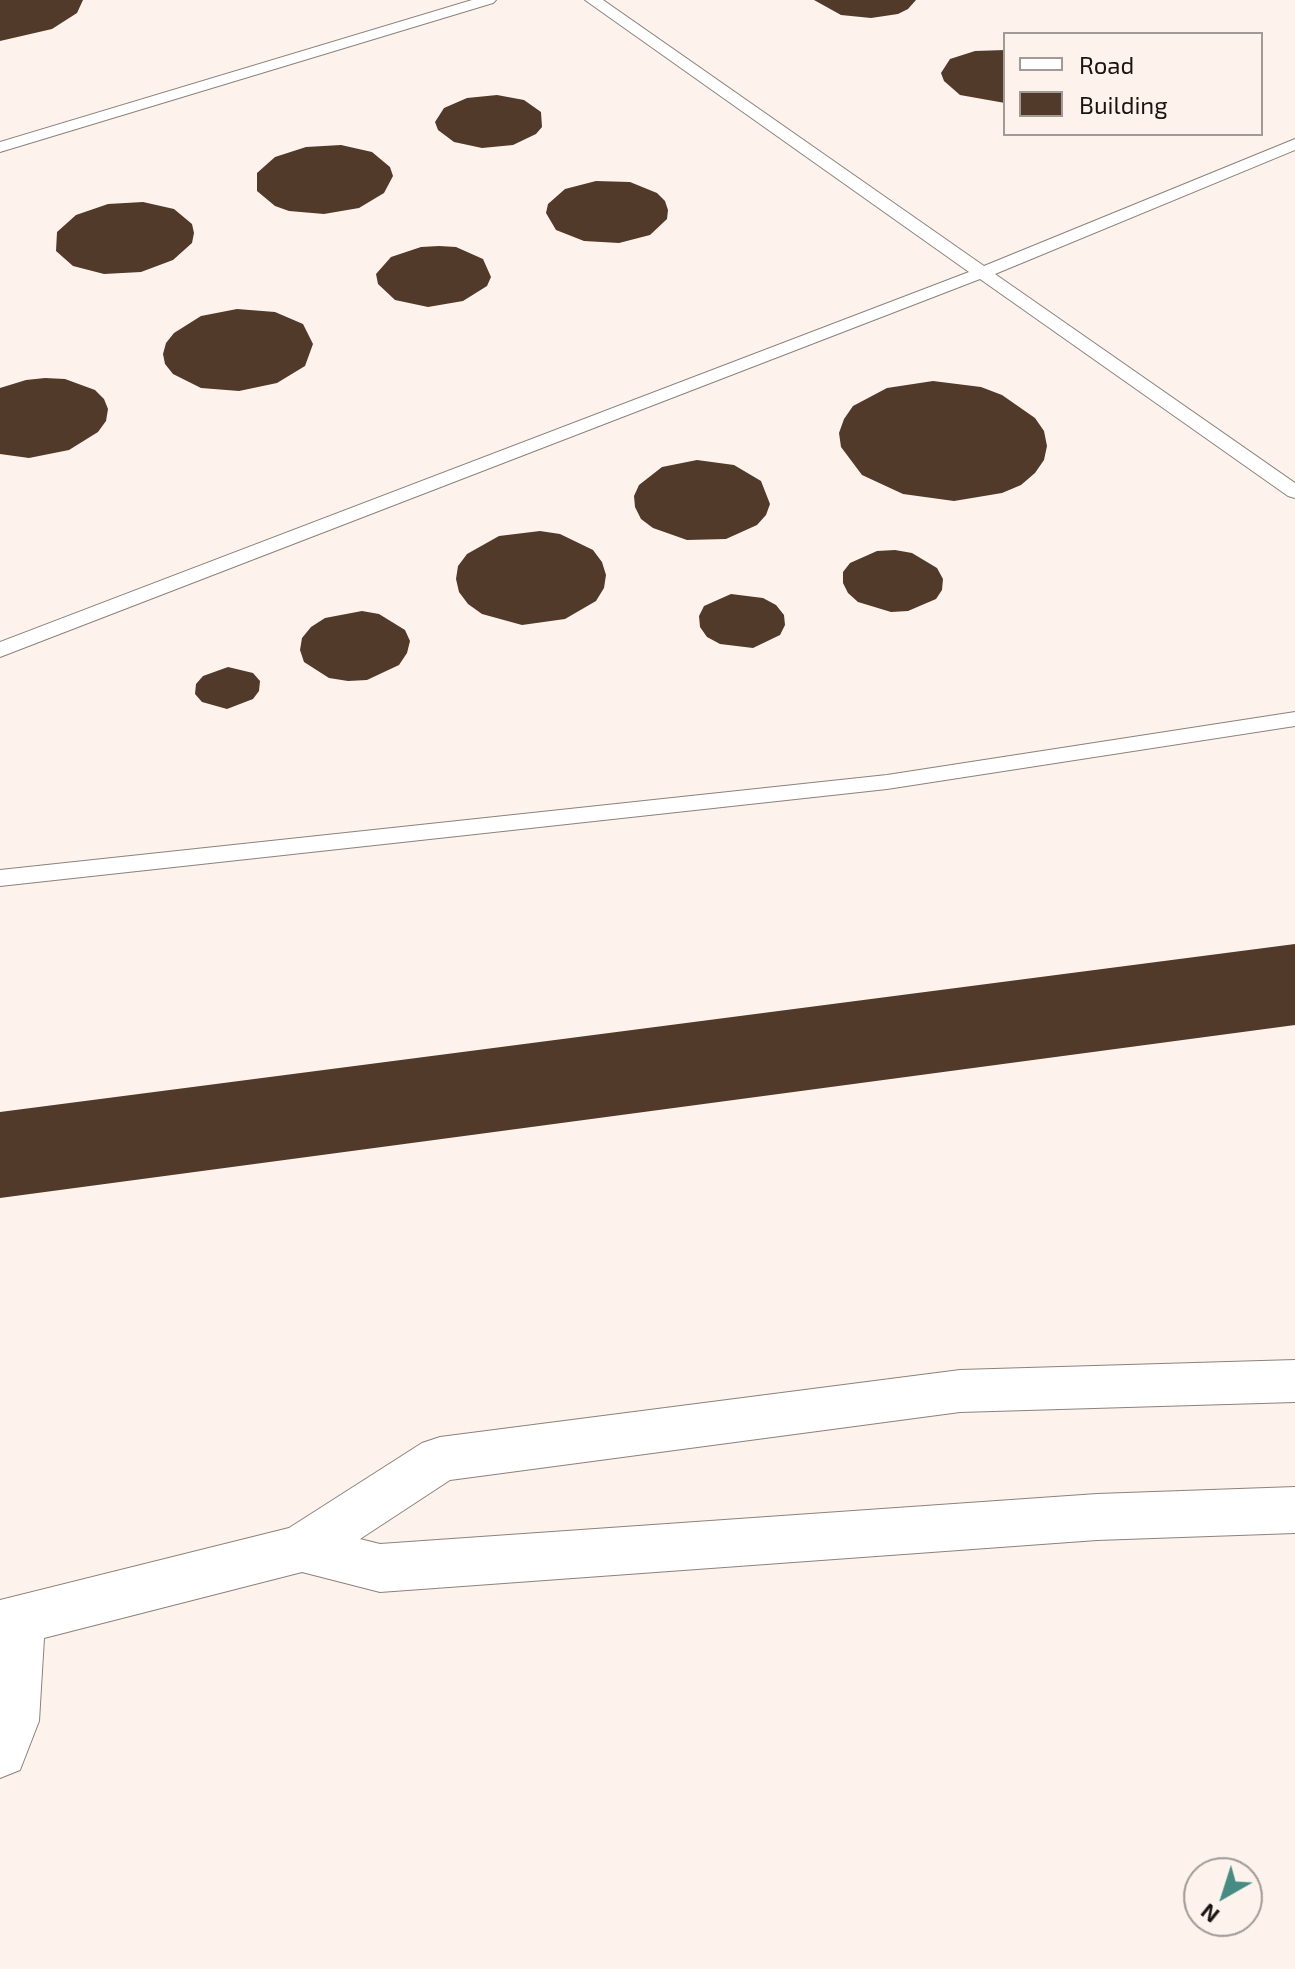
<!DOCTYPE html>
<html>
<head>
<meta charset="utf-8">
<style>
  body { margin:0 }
  #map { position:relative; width:1295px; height:1969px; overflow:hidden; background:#fdf3ec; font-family:"Exo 2",sans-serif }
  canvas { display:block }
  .legend { position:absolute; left:1003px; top:32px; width:260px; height:104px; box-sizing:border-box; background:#fdf3ec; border:2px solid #a19a95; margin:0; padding:10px 14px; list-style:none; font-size:24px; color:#181412 }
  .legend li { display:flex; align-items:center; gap:16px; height:40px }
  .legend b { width:40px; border:2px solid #a19a95 }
  .north { position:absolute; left:1183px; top:1857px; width:80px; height:80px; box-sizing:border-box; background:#fdf3ec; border:2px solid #a19a95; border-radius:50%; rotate:219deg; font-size:22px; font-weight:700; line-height:32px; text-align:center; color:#181412 }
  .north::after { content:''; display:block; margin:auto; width:28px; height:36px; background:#478c83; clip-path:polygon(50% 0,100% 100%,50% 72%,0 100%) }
</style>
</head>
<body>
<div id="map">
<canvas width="1295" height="1969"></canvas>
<ul class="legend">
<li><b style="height:10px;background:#fff"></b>Road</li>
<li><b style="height:22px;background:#513a2a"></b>Building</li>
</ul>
<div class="north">N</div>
</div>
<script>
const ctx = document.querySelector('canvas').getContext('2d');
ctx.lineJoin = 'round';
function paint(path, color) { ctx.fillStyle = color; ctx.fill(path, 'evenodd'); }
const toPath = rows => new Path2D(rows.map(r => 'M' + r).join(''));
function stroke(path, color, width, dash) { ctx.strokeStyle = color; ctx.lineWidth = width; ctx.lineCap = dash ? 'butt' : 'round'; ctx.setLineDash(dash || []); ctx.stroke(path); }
paint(toPath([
  [0,0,83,0,77,13,52,29,0,41],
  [814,0,916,0,908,9,898,14,871,18,841,15],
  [1005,50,1005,103,960,95,944,81,941,73,950,59,975,51],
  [497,95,524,100,541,112,542,127,536,134,513,145,482,148,454,142,438,130,435,122,444,108,467,98],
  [341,145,372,152,390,167,393,176,384,193,359,208,324,214,289,211,275,206,257,191,257,173,275,157,306,147],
  [596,181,630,182,657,193,665,201,668,210,667,219,650,235,619,243,584,241,556,230,546,213,548,204,565,189],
  [143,202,174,209,192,224,194,233,192,243,173,260,141,272,104,274,73,266,56,251,57,232,76,215,108,204],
  [439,246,456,247,483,259,491,277,487,286,463,301,428,307,395,300,378,284,376,274,391,257,421,247],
  [237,309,275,312,303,324,313,344,305,366,277,383,239,391,201,388,173,374,165,364,163,354,166,343,174,333,201,316],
  [45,378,65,379,95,390,104,399,108,409,106,421,98,432,69,450,29,458,0,454,0,388,26,380],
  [933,381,981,387,1002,395,1035,418,1044,431,1047,446,1044,460,1035,473,1021,485,1002,493,954,501,903,494,862,475,841,447,839,433,844,419,853,406,887,388],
  [697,460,734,465,761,481,770,504,766,515,757,525,726,539,687,540,653,528,641,519,635,507,634,496,639,485,662,467],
  [540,531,560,534,593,550,602,562,606,575,604,588,596,601,565,619,522,625,482,614,468,604,459,592,456,579,458,566,467,554,499,536],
  [895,550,912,553,937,568,943,579,942,590,936,599,908,611,891,612,858,602,848,593,843,583,843,572,850,563,877,551],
  [731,594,763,598,776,605,784,615,785,625,780,635,753,648,720,644,707,637,700,627,699,616,704,606],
  [362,611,379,614,405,630,410,641,407,653,399,665,367,680,348,681,329,678,304,662,300,650,302,638,311,627,325,618],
  [228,667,253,673,260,681,259,691,253,699,227,709,202,702,195,694,196,684,203,676],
  [1295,944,1295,1025,0,1198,0,1112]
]), '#513a2a');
const service = toPath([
  [472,0,496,0,493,3,0,152,0,142,472,0],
  [585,0,603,0,984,266,1295,139,1295,150,995,274,1295,483,1295,498,1288,496,980,279,0,657,0,642,969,272,585,0],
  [1295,712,1295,726,887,789,0,886,0,870,887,775,1295,712]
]);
const minor = toPath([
  [1295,1360,1295,1402,960,1412,450,1480,360,1539,380,1544,1097,1494,1295,1487,1295,1533,1097,1540,380,1592,302,1572,44,1638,39,1721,20,1770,0,1778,0,1600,289,1528,422,1443,440,1437,960,1370,1295,1360]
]);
stroke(service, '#8a827b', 2);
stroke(minor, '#8a827b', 2);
paint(service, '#fff');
paint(minor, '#fff');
</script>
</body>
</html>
